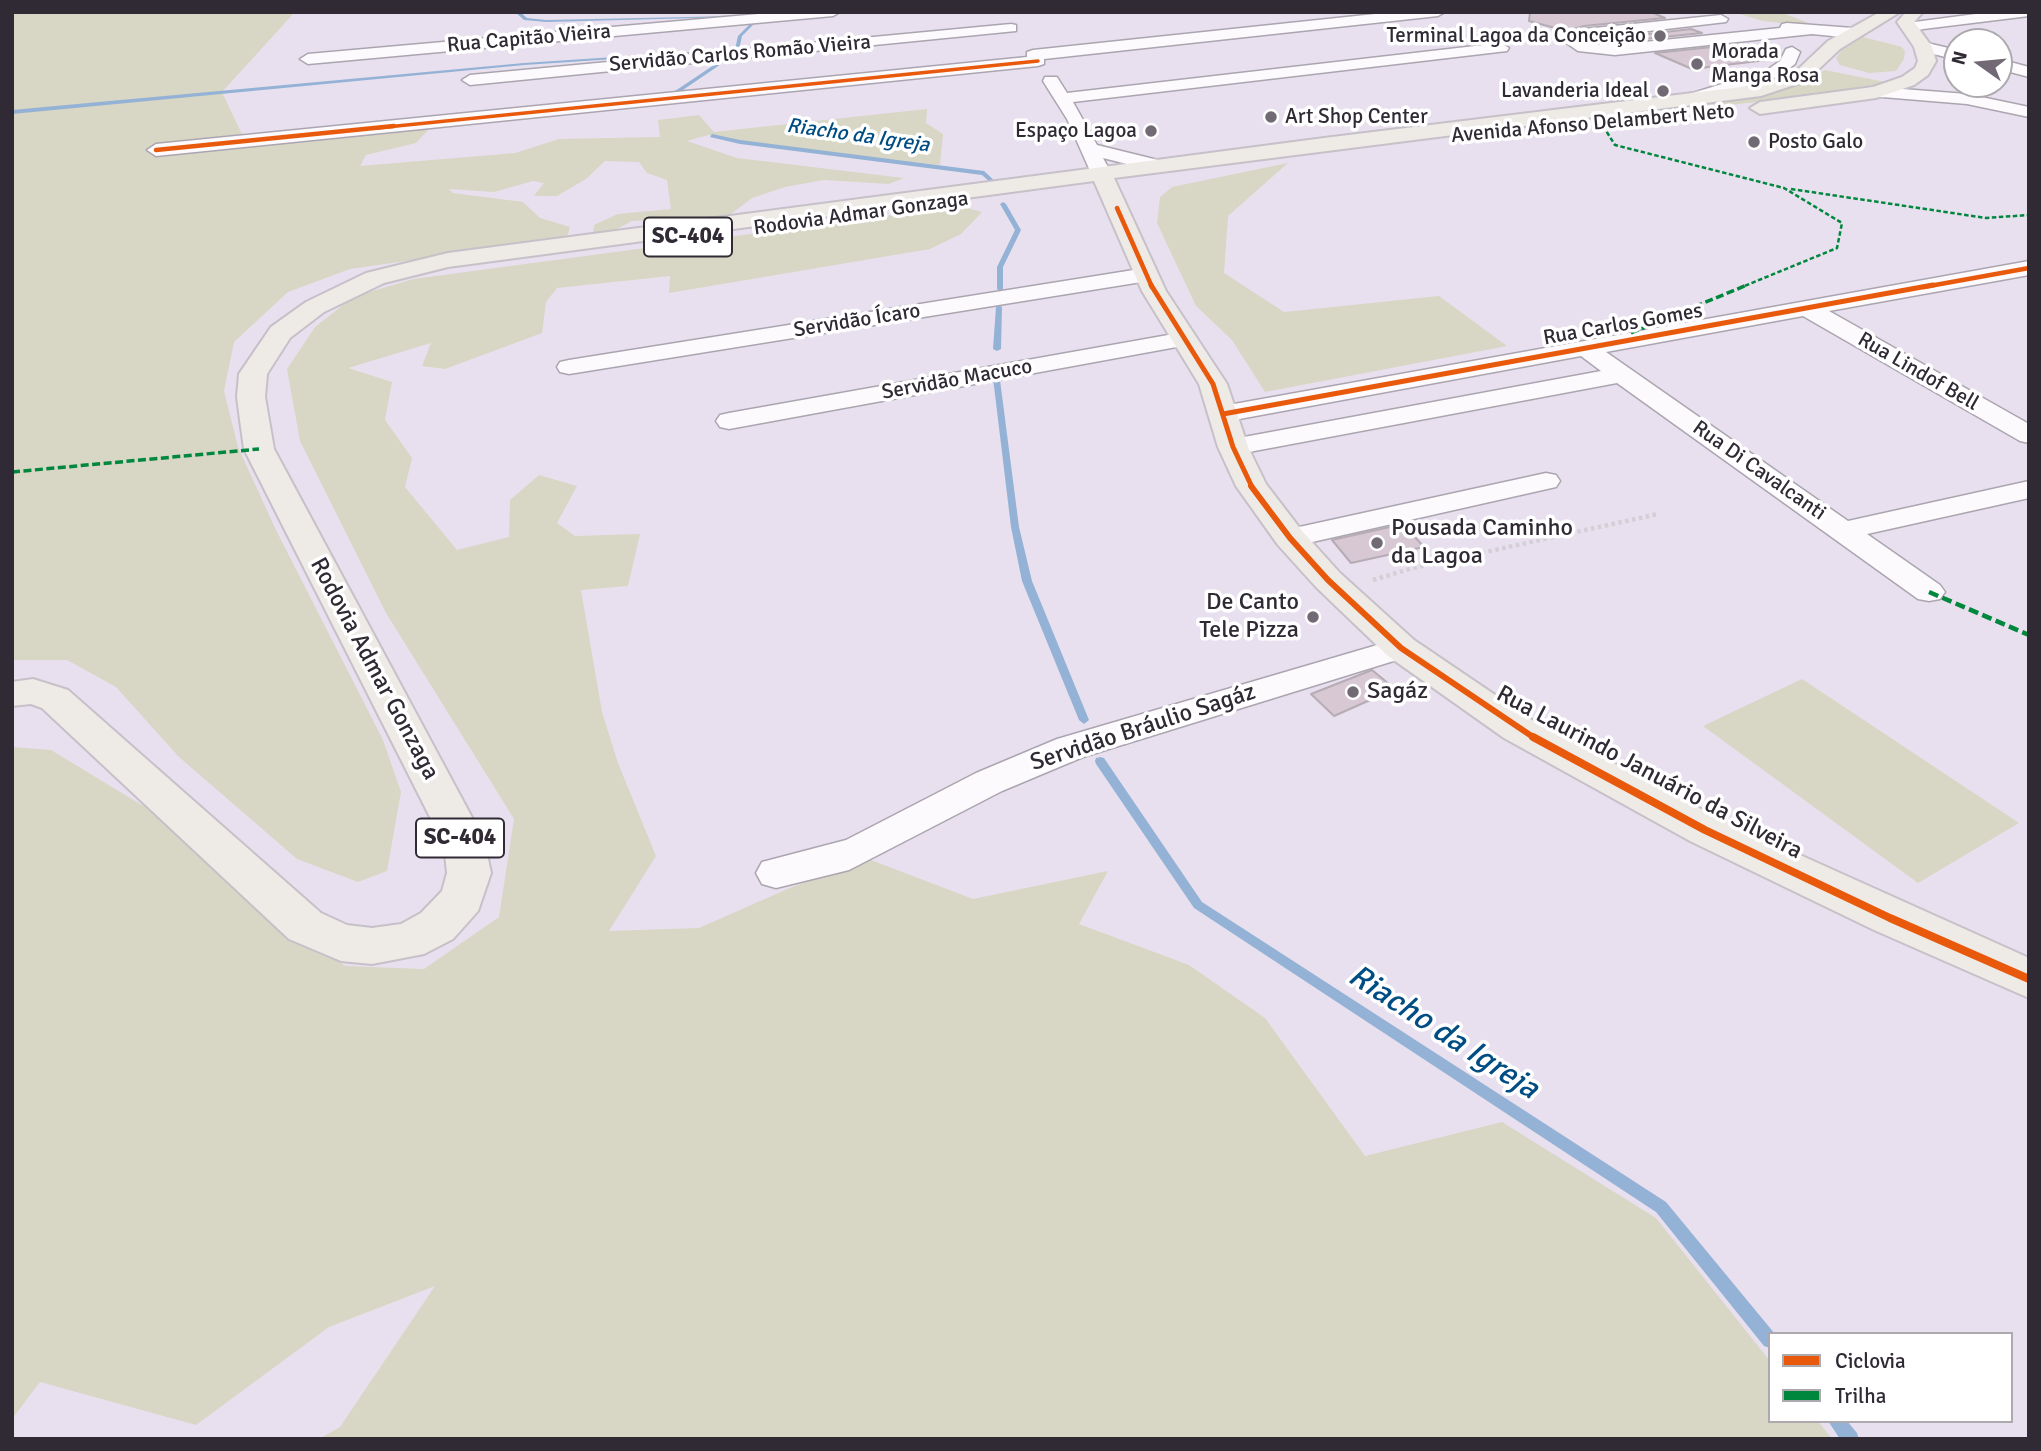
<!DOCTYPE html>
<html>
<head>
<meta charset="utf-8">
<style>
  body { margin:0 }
  #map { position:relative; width:2041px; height:1451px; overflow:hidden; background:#e9e0ef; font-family:Signika,sans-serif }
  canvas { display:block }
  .frame { position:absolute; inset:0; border:14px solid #302a34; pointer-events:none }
  .legend { position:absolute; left:1768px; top:1332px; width:245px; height:91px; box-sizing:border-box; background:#fff; border:2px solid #acaaae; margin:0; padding:9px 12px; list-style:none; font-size:21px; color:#302a34 }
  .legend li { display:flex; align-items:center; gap:14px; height:35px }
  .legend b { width:35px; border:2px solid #acaaae }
  .north { position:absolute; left:1943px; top:28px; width:70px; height:70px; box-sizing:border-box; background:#fff; border:2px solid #acaaae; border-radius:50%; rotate:285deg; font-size:19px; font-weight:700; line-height:28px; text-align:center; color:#302a34 }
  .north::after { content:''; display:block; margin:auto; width:24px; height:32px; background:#716a75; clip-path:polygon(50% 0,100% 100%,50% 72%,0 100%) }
</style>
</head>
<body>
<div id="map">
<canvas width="2041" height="1451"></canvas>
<div class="frame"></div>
<ul class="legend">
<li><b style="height:9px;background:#e8590c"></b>Ciclovia</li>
<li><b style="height:9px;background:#00873e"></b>Trilha</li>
</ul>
<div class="north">N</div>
</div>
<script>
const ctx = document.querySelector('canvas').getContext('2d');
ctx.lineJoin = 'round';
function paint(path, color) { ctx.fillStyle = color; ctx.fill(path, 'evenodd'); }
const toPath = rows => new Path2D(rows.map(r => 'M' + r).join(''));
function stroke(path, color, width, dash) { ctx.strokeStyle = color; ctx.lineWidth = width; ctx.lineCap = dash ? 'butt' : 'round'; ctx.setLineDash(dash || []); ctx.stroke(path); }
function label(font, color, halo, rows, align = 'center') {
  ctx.font = font + ' Signika,sans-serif'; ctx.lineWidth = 7; ctx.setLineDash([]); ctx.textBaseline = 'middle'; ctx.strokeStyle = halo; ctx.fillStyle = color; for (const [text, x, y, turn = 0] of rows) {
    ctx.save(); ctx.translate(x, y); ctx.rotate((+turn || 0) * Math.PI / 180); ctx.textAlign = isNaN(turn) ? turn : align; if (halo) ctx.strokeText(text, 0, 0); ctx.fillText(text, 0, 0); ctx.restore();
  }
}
paint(toPath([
  [12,12,295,12,222,92,246,143,430,128,416,143,366,155,360,166,515,153,559,139,660,137,658,120,699,115,714,132,927,109,926,123,943,134,940,165,738,143,708,135,687,141,737,158,904,178,889,184,824,180,785,187,752,198,731,214,707,220,657,229,651,220,632,221,613,231,593,233,594,225,618,214,671,209,667,180,647,173,639,162,605,161,586,179,557,196,534,196,544,183,533,181,494,192,449,189,453,193,523,202,540,218,570,227,567,238,350,269,288,292,234,342,224,391,238,447,276,530,383,740,401,792,387,871,358,882,297,859,179,757,116,687,67,660,12,660],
  [1733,12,1780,12,1819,27,1763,21],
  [1863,37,1902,47,1905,51,1904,59,1896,71,1869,73,1840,65,1836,58,1842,50],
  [1825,70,1885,82,1838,94,1698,108,1773,93,1800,84],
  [1288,163,1228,216,1224,273,1284,312,1439,296,1507,346,1265,392,1232,340,1196,306,1157,223,1160,197,1172,187],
  [960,206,982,212,961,234,930,249,669,293,670,276,557,288,546,302,542,333,445,369,422,366,431,343,348,368,392,382,385,420,412,458,405,487,457,550,509,537,510,500,539,475,577,486,557,523,575,536,640,534,628,586,581,590,602,712,618,763,656,856,609,931,699,928,792,887,871,860,973,899,1108,871,1079,924,1189,965,1265,1018,1365,1156,1502,1122,1656,1218,1770,1361,1770,1421,1818,1421,1832,1439,319,1439,340,1427,435,1286,329,1327,196,1425,40,1382,12,1419,12,747,51,750,145,807,345,966,424,969,499,917,514,819,386,613,300,441,287,369,315,327,353,297,413,279],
  [1802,679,2019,823,1918,883,1703,726]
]), '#d8d6c4');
paint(toPath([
  [515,12,520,12,527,18,546,20,734,16,736,17,546,22,524,20,515,12],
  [754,12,758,12,761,17,742,36,739,50,737,51,524,65,12,114,12,110,524,63,735,49,738,36,757,17,754,12],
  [726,57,730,58,674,96,669,95,726,57],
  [712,134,740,140,984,171,997,183,992,184,982,175,740,144,710,137,712,134],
  [1003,202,1006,204,1021,230,1003,267,1003,289,1000,291,997,289,997,267,1015,230,1000,204,1003,202],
  [999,305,1002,307,1001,349,997,351,993,349,996,307,999,305],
  [993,378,1000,380,1019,527,1032,581,1089,720,1084,724,1079,720,1022,581,1011,527,993,378],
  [1100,757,1104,758,1202,902,1666,1202,1775,1334,1770,1334,1770,1348,1764,1346,1656,1212,1194,908,1096,764,1095,761,1096,758,1100,757],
  [1828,1421,1847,1421,1857,1433,1859,1439,1840,1439,1828,1421]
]), '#94b2d5');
const building = toPath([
  [1530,12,1651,12,1665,18,1584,26,1566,31,1529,21,1530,12],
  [1691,29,1702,33,1615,42,1596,40,1691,29],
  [1731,45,1767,60,1692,69,1655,53,1731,45],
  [1403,524,1424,547,1351,563,1332,540,1403,524],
  [1372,670,1395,689,1334,716,1311,694,1372,670]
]);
paint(building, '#d7c8d3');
stroke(building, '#b5acb4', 2);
const minor = toPath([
  [781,12,840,12,833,16,308,64,300,59,308,54,781,12],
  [1394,12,1445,12,1438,16,1044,59,1044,64,1038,66,156,156,147,150,156,144,1027,57,1027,52,1033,50,1394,12],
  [1991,12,2029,12,2029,16,1907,31,1900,27,1907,23,1991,12],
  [1721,15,1728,19,1726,22,1580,39,1587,44,1615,45,1780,28,1782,24,1787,23,1853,28,1861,33,1853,38,1812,34,1615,55,1578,51,1562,40,1568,33,1584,29,1721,15],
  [1011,24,1016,25,1016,31,470,85,462,80,470,75,1011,24],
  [1923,42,1957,50,1957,60,1918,50,1915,47,1923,42],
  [1501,43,1509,48,1507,51,1073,102,1097,145,1166,162,1168,166,1159,172,1103,158,1111,173,1101,179,1091,173,1067,119,1043,81,1045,77,1057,77,1067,93,1501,43],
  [1792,47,1800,52,1795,64,1779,76,1686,106,1677,101,1680,97,1767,70,1780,61,1786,49,1792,47],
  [1999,59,2029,67,2029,77,1999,69,1999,59],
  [1876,87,1967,94,2029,107,2029,117,1967,104,1870,96,1868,92,1870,88,1876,87],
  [2029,261,2029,275,1829,311,2029,424,2029,443,2020,441,1803,316,1606,352,1848,521,2029,481,2029,498,1867,534,1940,585,1945,592,1940,599,1929,601,1918,599,1617,383,1233,455,1223,453,1219,447,1223,441,1233,439,1601,371,1581,356,1223,422,1214,420,1210,414,1214,408,1223,406,2029,261],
  [1146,268,1154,270,1157,275,1154,280,569,374,560,372,557,367,560,362,569,360,1146,268],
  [1185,332,1193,334,1197,339,1193,344,729,429,720,427,716,421,720,415,729,413,1185,332],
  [1546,473,1556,475,1560,481,1556,487,1290,547,1280,544,1275,538,1280,532,1290,529,1546,473],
  [1401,638,1413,641,1417,648,1413,655,1083,757,1002,791,849,870,776,888,762,884,756,873,762,862,846,840,976,773,1057,739,1401,638]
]);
const major = toPath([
  [1880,12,1900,12,1840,49,1806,81,1761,96,1114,178,1166,291,1227,384,1248,447,1266,484,1302,531,1340,573,1414,640,1532,720,1720,819,2029,958,2029,998,1874,930,1690,841,1504,738,1388,656,1316,587,1278,545,1236,486,1218,447,1199,384,1142,291,1094,181,448,267,384,283,324,312,290,338,267,374,265,397,274,449,475,823,487,854,491,873,478,911,453,939,424,954,372,964,341,961,289,939,42,708,31,704,12,706,12,682,33,679,68,690,321,913,347,925,372,928,401,924,421,913,442,891,447,873,445,854,433,823,244,449,240,420,237,397,239,374,271,327,306,302,366,273,448,253,1324,138,1758,85,1794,73,1828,41,1880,12],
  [1906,12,1923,12,1914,22,1932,47,1936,61,1928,75,1914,85,1876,98,1760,114,1750,108,1760,102,1873,87,1902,77,1915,68,1918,61,1914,47,1897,22,1906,12]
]);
stroke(minor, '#aba5b0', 3);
stroke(major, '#c6c1c9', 4);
stroke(toPath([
  [1373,580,1413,568,1658,514]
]), '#d3d0d5', 4.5, [3.5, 3.5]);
paint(minor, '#fcfafd');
paint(major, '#eeeae6');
stroke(toPath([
  [1603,126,1615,145,1784,188,1842,223,1837,248,1742,287],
  [1791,189,1986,218,2029,215]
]), '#00873e', 2.5, [4.5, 2.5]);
stroke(toPath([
  [1631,333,1747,285],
  [12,472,259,449]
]), '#00873e', 3.5, [8, 3.5]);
stroke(toPath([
  [1929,592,2029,635]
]), '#00873e', 4.5, [10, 4.5]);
stroke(toPath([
  [377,128,1038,61]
]), '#e8590c', 3.5);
stroke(toPath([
  [156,150,394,126],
  [1117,208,1152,287],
  [1924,287,2029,268]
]), '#e8590c', 4.5);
stroke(toPath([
  [1151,285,1213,384,1233,447,1252,487],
  [1223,414,1933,285]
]), '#e8590c', 5);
stroke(toPath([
  [1251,486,1290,538,1328,580,1401,648,1536,739]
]), '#e8590c', 6);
stroke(toPath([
  [1533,737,1705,830,1890,918,2029,979]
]), '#e8590c', 8);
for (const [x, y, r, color] of [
  [1660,36,7,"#716a75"],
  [1697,64,7,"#716a75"],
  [1663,91,7,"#716a75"],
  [1271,117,7,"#716a75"],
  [1151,131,7,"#716a75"],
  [1754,142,7,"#716a75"],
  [1377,543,7,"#716a75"],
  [1313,617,7,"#716a75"],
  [1353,692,7,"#716a75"]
]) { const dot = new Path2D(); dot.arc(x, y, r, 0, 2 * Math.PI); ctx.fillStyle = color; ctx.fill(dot); stroke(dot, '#fff', 2.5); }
label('21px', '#302a34', '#fff', [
  ["Terminal Lagoa da Conceição",1646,36],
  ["Morada",1711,52,"left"],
  ["Manga Rosa",1711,76,"left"],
  ["Lavanderia Ideal",1649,91],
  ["Art Shop Center",1285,117,"left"],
  ["Espaço Lagoa",1137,131],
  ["Posto Galo",1768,142,"left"]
], 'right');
label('21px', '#302a34', '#fff', [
  ["Rua Capitão Vieira",529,39,-5],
  ["Servidão Carlos Romão Vieira",740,54,-5],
  ["Avenida Afonso Delambert Neto",1593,124,-5],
  ["Rodovia Admar Gonzaga",861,214,-8],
  ["Servidão Ícaro",857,321,-9],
  ["Rua Carlos Gomes",1623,325,-10],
  ["Rua Lindof Bell",1918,372,30],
  ["Servidão Macuco",957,380,-10],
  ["Rua Di Cavalcanti",1759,471,35]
]);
label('italic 21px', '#004d84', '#fff', [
  ["Riacho da Igreja",858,136,8]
]);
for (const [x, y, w] of [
  [688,237,88],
  [460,838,88]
]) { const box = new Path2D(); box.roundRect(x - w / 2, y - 19.5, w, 39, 5); ctx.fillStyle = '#fff'; ctx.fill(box); stroke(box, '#302a34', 2); }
label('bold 23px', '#302a34', null, [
  ["SC-404",688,237],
  ["SC-404",460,838]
]);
label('24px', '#302a34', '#fff', [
  ["Pousada Caminho",1391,529],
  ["da Lagoa",1391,557],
  ["De Canto",1299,603,"right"],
  ["Tele Pizza",1299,631,"right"],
  ["Sagáz",1367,692]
], 'left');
label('24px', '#302a34', '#fff', [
  ["Rodovia Admar Gonzaga",374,669,62],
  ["Servidão Bráulio Sagáz",1143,728,-18],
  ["Rua Laurindo Januário da Silveira",1649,773,28]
]);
label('italic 32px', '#004d84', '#fff', [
  ["Riacho da Igreja",1443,1033,33]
]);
</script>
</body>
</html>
